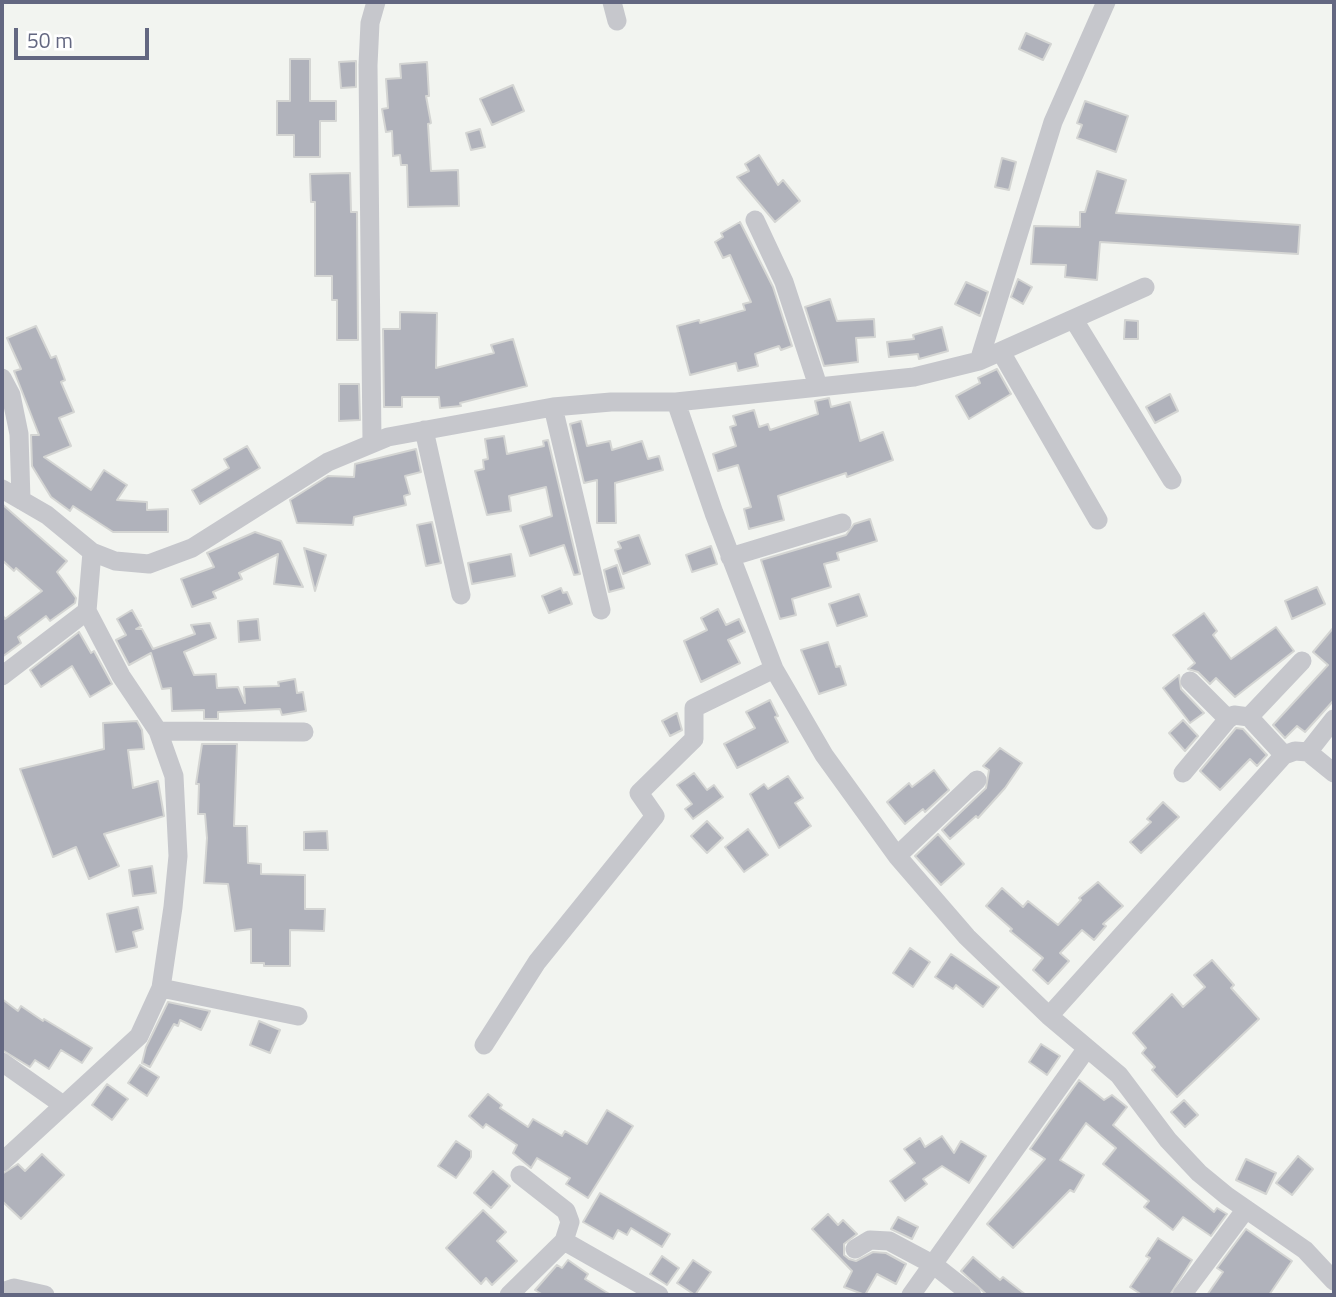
<!DOCTYPE html>
<html>
<head>
<meta charset="utf-8">
<style>
  body { margin:0 }
  #map { position:relative; width:1336px; height:1297px; overflow:hidden; background:#f2f4f0; font-family:"Titillium Web",sans-serif }
  canvas { display:block }
  .frame { position:absolute; inset:0; border:4px solid #636781; pointer-events:none }
  .scale { position:absolute; left:14px; top:28px; width:135px; height:32px; box-sizing:border-box; border:4px solid #636781; border-top:0; padding-left:9px; font-size:21px; line-height:24px; white-space:nowrap; color:#636781; -webkit-text-stroke:5px #fff; paint-order:stroke }
</style>
</head>
<body>
<div id="map">
<canvas width="1336" height="1297"></canvas>
<div class="frame"></div>
<div class="scale">50 m</div>
</div>
<script>
const ctx = document.querySelector('canvas').getContext('2d');
ctx.lineJoin = 'round';
function paint(path, color) { ctx.fillStyle = color; ctx.fill(path, 'evenodd'); }
const toPath = rows => new Path2D(rows.map(r => 'M' + r).join(''));
function stroke(path, color, width, dash) { ctx.strokeStyle = color; ctx.lineWidth = width; ctx.lineCap = dash ? 'butt' : 'round'; ctx.setLineDash(dash || []); ctx.stroke(path); }
const building = toPath([
  [1026,33,1051,44,1043,60,1019,49,1026,33],
  [290,59,310,59,310,101,336,101,336,121,320,121,320,157,294,157,294,135,277,135,277,101,290,101,290,59],
  [356,61,356,87,341,88,339,62,356,61],
  [427,62,429,96,426,96,431,123,428,124,431,171,458,170,459,206,408,207,407,165,401,165,400,155,393,156,392,131,386,132,382,109,388,108,386,79,401,78,400,64,427,62],
  [513,85,524,111,492,125,480,99,513,85],
  [1085,101,1128,116,1116,152,1077,138,1082,125,1077,123,1085,101],
  [480,129,485,147,471,150,466,133,480,129],
  [759,155,778,185,783,180,800,201,775,222,737,177,749,171,745,164,759,155],
  [1002,158,1016,162,1009,190,995,187,1002,158],
  [1097,171,1126,180,1116,213,1300,225,1298,254,1100,242,1097,280,1065,277,1066,265,1031,264,1034,226,1080,227,1080,212,1085,212,1097,171],
  [350,173,351,212,357,212,358,340,337,340,337,300,332,300,332,276,315,276,315,202,311,202,310,174,350,173],
  [740,222,773,287,792,346,781,350,779,346,755,354,758,366,738,371,736,363,690,375,677,326,699,320,700,323,745,310,743,304,751,302,730,255,723,258,715,242,723,237,721,233,740,222],
  [1018,279,1032,287,1023,304,1011,297,1018,279],
  [966,282,988,292,980,316,955,304,966,282],
  [830,299,837,321,874,319,875,337,856,338,858,362,824,366,805,307,830,299],
  [400,312,437,313,436,368,494,353,491,345,513,339,527,386,460,403,461,406,440,408,439,397,402,397,402,407,384,407,383,329,400,329,400,312],
  [1125,320,1138,321,1138,339,1124,339,1125,320],
  [36,326,51,358,56,356,65,380,61,382,74,412,59,418,71,446,44,457,91,490,104,470,127,485,117,500,147,502,147,510,168,509,168,532,113,532,73,506,70,511,51,497,32,466,31,435,39,435,14,371,21,369,7,338,36,326],
  [942,327,948,351,919,359,918,354,889,357,887,342,914,339,913,335,942,327],
  [997,369,1011,394,969,419,956,396,980,383,978,378,997,369],
  [339,384,359,384,360,420,339,421,339,384],
  [1170,394,1178,411,1155,423,1146,407,1170,394],
  [829,398,831,407,850,402,860,441,883,432,893,460,847,477,846,473,778,496,784,520,749,529,744,509,751,507,738,465,718,471,713,454,736,446,730,427,736,425,733,416,754,410,759,427,768,424,770,430,818,414,815,401,829,398],
  [581,421,587,446,610,441,612,450,642,441,648,459,659,456,663,470,615,483,616,523,597,523,597,480,584,483,570,424,581,421],
  [504,436,507,454,544,446,543,441,548,440,580,574,574,575,564,545,530,556,520,526,552,516,546,487,509,496,511,511,487,515,475,471,484,469,483,460,488,459,485,439,504,436],
  [247,446,260,468,200,504,192,490,229,468,224,459,247,446],
  [416,449,421,472,405,476,410,494,404,496,406,505,354,517,353,525,297,523,290,500,328,476,354,477,355,464,416,449],
  [2,504,67,561,57,572,76,598,75,603,50,621,46,616,18,637,21,643,2,657,2,614,5,619,42,591,16,568,14,571,2,560,2,504],
  [870,519,877,541,837,553,839,560,824,564,831,587,792,599,796,615,780,619,761,560,846,535,854,524,870,519],
  [432,522,441,563,426,566,417,525,432,522],
  [255,532,281,541,303,587,274,584,278,554,239,573,242,579,213,592,216,598,192,607,181,579,214,567,207,553,255,532],
  [639,535,650,564,623,574,615,550,621,548,618,542,639,535],
  [711,546,717,564,692,572,686,555,711,546],
  [304,548,326,555,315,591,304,548],
  [511,554,515,576,472,584,468,563,511,554],
  [617,565,624,588,609,592,604,570,617,565],
  [1317,587,1325,604,1292,619,1285,601,1317,587],
  [561,588,563,593,567,592,572,604,549,613,542,596,561,588],
  [859,594,867,616,837,626,829,604,859,594],
  [718,609,726,625,739,619,745,632,728,640,740,663,701,682,684,641,707,630,701,618,718,609],
  [132,610,141,626,136,629,142,629,153,649,195,634,191,625,210,623,216,638,184,652,194,675,216,674,217,688,238,687,245,703,244,687,279,686,278,682,295,679,297,693,303,692,306,711,282,715,280,709,218,712,218,719,204,719,204,710,172,711,171,688,162,689,151,653,129,665,116,640,126,635,117,619,132,610],
  [1204,613,1217,631,1213,635,1231,659,1276,627,1294,651,1235,697,1216,678,1210,684,1198,672,1188,669,1195,663,1173,635,1204,613],
  [258,619,260,640,239,642,238,621,258,619],
  [1334,627,1334,700,1305,732,1297,726,1285,738,1273,725,1328,665,1313,652,1334,627],
  [79,632,91,653,94,651,112,684,90,697,72,666,41,687,30,670,79,632],
  [828,642,836,667,840,666,846,685,819,694,801,650,828,642],
  [1179,675,1181,689,1204,713,1190,723,1163,688,1179,675],
  [770,700,778,716,775,717,788,742,737,768,724,744,755,728,746,712,770,700],
  [677,713,682,730,670,736,662,721,677,713],
  [1183,720,1198,736,1185,751,1169,733,1183,720],
  [137,721,142,730,144,749,128,750,133,788,158,781,164,816,104,834,119,866,89,879,76,847,53,857,20,769,104,749,103,723,137,721],
  [1236,728,1243,729,1267,755,1257,766,1250,759,1220,790,1200,771,1236,728],
  [202,744,237,744,234,826,247,826,248,863,261,864,261,874,305,875,305,909,325,909,324,931,290,930,290,966,264,966,264,963,251,963,251,929,235,931,228,884,204,883,207,838,205,814,198,814,199,784,196,784,202,744],
  [1000,748,1022,763,1005,788,978,818,976,816,950,839,942,830,986,788,989,770,983,766,1000,748],
  [934,770,949,790,925,812,923,809,905,824,887,802,909,783,912,787,934,770],
  [694,773,707,790,714,785,723,797,693,819,685,809,692,804,677,785,694,773],
  [788,776,803,798,795,803,811,826,779,848,750,794,764,784,768,789,788,776],
  [1163,802,1179,817,1141,853,1130,842,1151,822,1147,819,1163,802],
  [707,821,723,838,707,853,691,836,707,821],
  [748,829,768,855,744,872,725,847,748,829],
  [327,831,328,850,304,850,304,832,327,831],
  [938,834,964,864,941,885,915,856,938,834],
  [152,866,156,893,133,896,129,870,152,866],
  [1098,882,1123,906,1103,924,1106,926,1094,940,1082,930,1060,953,1069,961,1048,984,1033,970,1043,958,1010,931,1012,929,986,906,1002,888,1023,907,1028,901,1058,925,1081,900,1079,898,1098,882],
  [138,907,143,929,133,932,137,947,116,952,107,914,138,907],
  [910,948,930,962,913,987,893,973,910,948],
  [951,954,999,987,983,1007,956,985,953,989,935,977,951,954],
  [1212,960,1234,985,1231,988,1259,1019,1177,1097,1152,1070,1155,1067,1142,1053,1146,1048,1133,1033,1172,994,1183,1007,1205,987,1194,975,1212,960],
  [2,999,18,1011,21,1006,43,1021,44,1019,92,1048,82,1063,61,1050,49,1069,35,1060,30,1067,2,1050,2,999],
  [168,1002,210,1011,201,1030,180,1020,178,1026,174,1024,150,1067,142,1063,146,1047,168,1002],
  [259,1021,280,1030,270,1053,250,1045,259,1021],
  [1041,1044,1060,1056,1047,1075,1029,1062,1041,1044],
  [140,1065,159,1077,147,1096,128,1083,140,1065],
  [1079,1080,1104,1100,1112,1095,1127,1107,1113,1125,1214,1212,1217,1208,1227,1214,1211,1236,1183,1217,1173,1230,1144,1207,1149,1201,1103,1164,1116,1148,1086,1123,1060,1160,1084,1175,1074,1192,1070,1190,1013,1248,987,1224,1045,1159,1030,1149,1079,1080],
  [107,1084,128,1099,112,1120,92,1105,107,1084],
  [488,1094,502,1105,500,1108,528,1127,533,1119,562,1136,565,1131,587,1144,607,1110,633,1126,588,1198,566,1184,570,1178,537,1158,531,1168,513,1153,517,1145,486,1124,483,1128,469,1116,488,1094],
  [1184,1100,1198,1115,1185,1127,1171,1112,1184,1100],
  [942,1136,954,1153,961,1141,986,1156,969,1183,942,1166,923,1179,927,1184,905,1201,890,1181,915,1163,904,1149,920,1138,925,1147,942,1136],
  [456,1141,471,1151,471,1157,456,1178,438,1166,456,1141],
  [42,1154,64,1175,21,1219,2,1201,2,1174,18,1164,25,1171,42,1154],
  [1298,1156,1313,1169,1292,1195,1276,1183,1298,1156],
  [1246,1159,1276,1173,1266,1194,1236,1180,1246,1159],
  [493,1171,510,1186,491,1208,474,1193,493,1171],
  [600,1193,670,1234,662,1247,631,1228,627,1235,618,1230,613,1239,583,1222,600,1193],
  [483,1210,506,1232,497,1241,517,1261,492,1285,486,1278,481,1284,446,1248,483,1210],
  [828,1214,838,1225,843,1220,857,1234,844,1244,844,1255,849,1259,856,1261,873,1252,886,1253,906,1264,896,1284,877,1274,865,1295,844,1287,852,1271,812,1229,828,1214],
  [898,1217,918,1227,912,1239,891,1229,898,1217],
  [1246,1229,1292,1261,1269,1295,1207,1295,1223,1272,1217,1268,1246,1229],
  [1158,1238,1192,1260,1170,1295,1142,1295,1130,1287,1150,1258,1146,1256,1158,1238],
  [662,1256,679,1268,667,1285,650,1274,662,1256],
  [973,1257,1000,1280,1003,1277,1026,1295,987,1295,961,1271,973,1257],
  [568,1260,588,1274,585,1279,611,1295,543,1295,535,1290,557,1265,562,1268,568,1260],
  [693,1260,711,1272,695,1295,677,1283,693,1260]
]);
paint(building, '#b0b2bb');
stroke(building, '#d4d5d3', 2);
stroke(toPath([
  [612,2,617,21],
  [755,220,784,282,818,386],
  [1074,320,1172,480],
  [1001,352,1098,520],
  [979,361,1053,122,1106,2],
  [2,378,11,395,19,434,21,500],
  [676,402,714,513,774,669,824,755,897,856,967,937,1049,1016,1119,1075,1168,1140,1199,1173,1227,1196,1305,1250,1334,1281],
  [553,407,601,610],
  [424,430,461,595],
  [372,442,368,65,370,23,376,2],
  [2,489,47,515,92,552,115,561,149,564,192,548,328,462,388,437,553,407,611,402,676,402,914,377,979,361,1145,287],
  [730,557,842,523],
  [2,676,87,611],
  [1190,681,1228,719],
  [158,731,304,732],
  [1308,752,1334,719],
  [1284,755,1249,717,1302,661],
  [1183,773,1228,719,1234,715,1249,717],
  [897,856,977,780],
  [161,988,298,1016],
  [1049,1016,1284,755,1295,751,1308,752,1334,773],
  [484,1045,537,962,655,816,639,793,694,739,694,708,774,669],
  [2,1062,63,1105],
  [2,1162,139,1036,161,988,173,907,178,856,174,776,158,731,121,676,87,611,92,552],
  [564,1241,659,1295],
  [855,1249,870,1240,889,1241,934,1265,972,1295],
  [2,1292,14,1288,45,1295],
  [509,1295,564,1241,570,1222,566,1211,520,1175],
  [911,1295,1087,1048],
  [1182,1295,1246,1209]
]), '#c6c7cc', 19);
</script>
</body>
</html>
